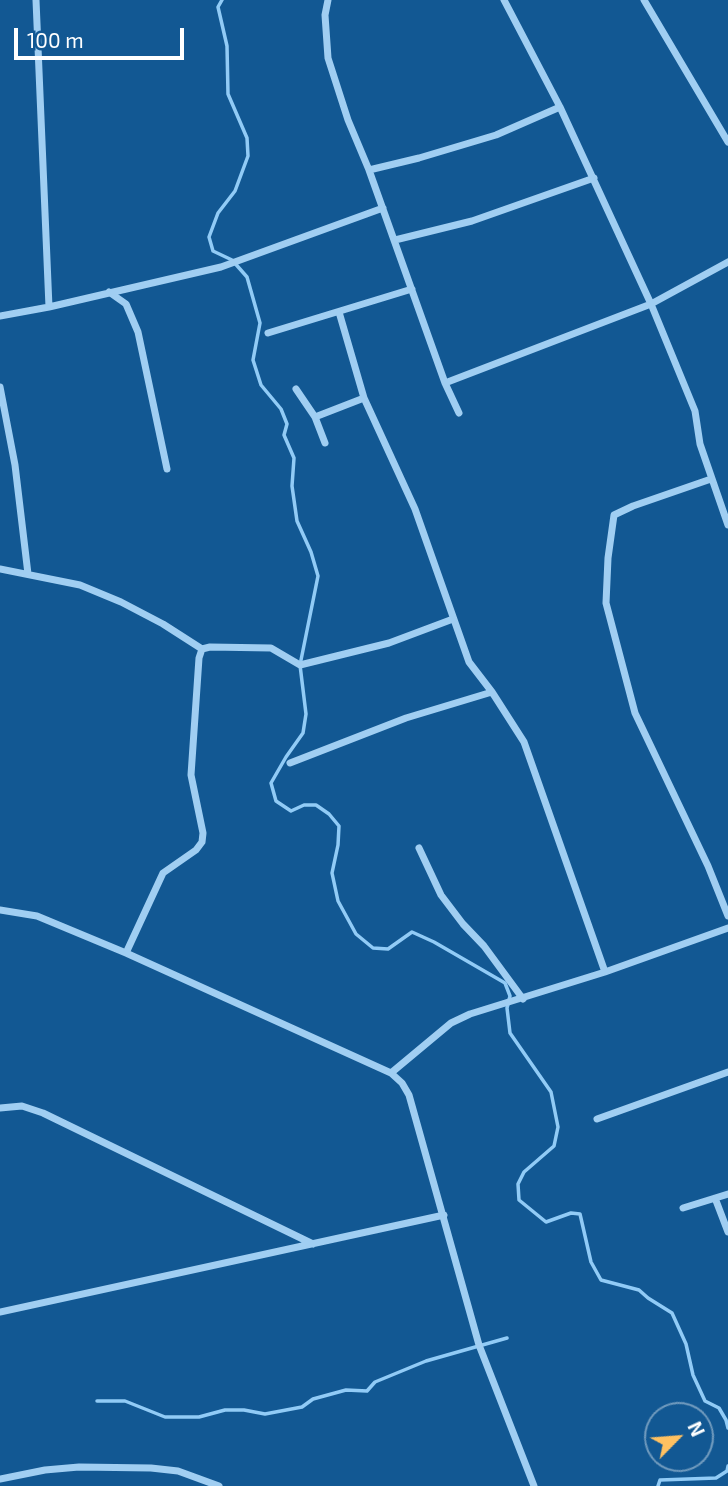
<!DOCTYPE html>
<html>
<head>
<meta charset="utf-8">
<style>
  body { margin:0 }
  #map { position:relative; width:728px; height:1486px; overflow:hidden; background:#125893; font-family:"Exo 2",sans-serif }
  canvas { display:block }
  .north { position:absolute; left:644px; top:1402px; width:70px; height:70px; box-sizing:border-box; background:#125893; border:2px solid #719bbe; border-radius:50%; rotate:65deg; font-size:19px; font-weight:700; line-height:28px; text-align:center; color:#fff }
  .north::after { content:''; display:block; margin:auto; width:24px; height:32px; background:#ffc161; clip-path:polygon(50% 0,100% 100%,50% 72%,0 100%) }
  .scale { position:absolute; left:14px; top:28px; width:170px; height:32px; box-sizing:border-box; border:4px solid #fff; border-top:0; padding-left:9px; font-size:21px; line-height:24px; white-space:nowrap; color:#fff; -webkit-text-stroke:5px #125893; paint-order:stroke }
</style>
</head>
<body>
<div id="map">
<canvas width="728" height="1486"></canvas>
<div class="north">N</div>
<div class="scale">100 m</div>
</div>
<script>
const ctx = document.querySelector('canvas').getContext('2d');
ctx.lineJoin = 'round';
const toPath = rows => new Path2D(rows.map(r => 'M' + r).join(''));
function stroke(path, color, width, dash) { ctx.strokeStyle = color; ctx.lineWidth = width; ctx.lineCap = dash ? 'butt' : 'round'; ctx.setLineDash(dash || []); ctx.stroke(path); }
stroke(toPath([
  [222,0,218,7,227,46,228,94,247,138,248,156,235,191,218,213,209,237,213,251,232,260,247,277,260,323,253,360,261,385,281,409,287,424,284,435,294,458,292,486,297,521,311,552,318,576,300,665,306,714,303,733,286,757,271,783,276,801,291,811,304,805,316,805,329,814,339,826,338,845,332,873,338,901,356,934,373,948,388,949,412,932,434,942,505,983,510,996,507,1008,510,1033,551,1092,558,1127,554,1146,524,1172,518,1184,519,1200,546,1222,571,1213,580,1214,591,1262,601,1280,639,1290,648,1298,672,1313,686,1344,693,1375,705,1401,719,1408,726,1420,728,1428],
  [97,1401,125,1401,165,1417,199,1417,225,1410,244,1410,265,1414,302,1407,313,1399,346,1390,367,1391,375,1382,426,1361,507,1338],
  [658,1486,660,1480,716,1478,727,1471,728,1466]
]), '#91cbf6', 3.5);
stroke(toPath([
  [328,0,325,15,328,58,348,120,369,170,445,383,459,413],
  [504,0,560,107,651,304,695,411,700,444,728,525],
  [644,0,728,142],
  [369,170,419,158,496,135,560,107],
  [395,240,472,221,594,178],
  [109,292,126,304,138,332,167,469],
  [49,307,221,267,383,208],
  [339,312,364,398,415,509,469,662,492,692,524,742,605,972],
  [0,316,49,307,36,0],
  [268,333,412,289],
  [445,383,651,304,728,262],
  [0,387,15,465,28,574],
  [296,389,315,417],
  [325,443,315,417,364,398],
  [711,479,633,506,614,515,608,558,606,603,635,713,708,866,728,916],
  [0,569,80,585,121,602,163,624,202,649],
  [290,763,406,718,492,692],
  [419,848,441,895,463,924,484,946,523,999],
  [0,910,37,916,126,953,391,1073,402,1083,409,1095,479,1345,534,1486],
  [126,953,163,873,196,850,202,842,203,833,191,775,199,658,202,649,210,647,271,648,300,665,389,643,453,619],
  [391,1073,451,1023,470,1014,605,972,728,928],
  [0,1108,22,1106,43,1113,313,1244],
  [597,1119,728,1072],
  [715,1198,728,1232],
  [683,1208,728,1194],
  [0,1312,444,1215],
  [0,1479,45,1470,79,1467,151,1468,178,1471,219,1486]
]), '#a0cef2', 7);
</script>
</body>
</html>
